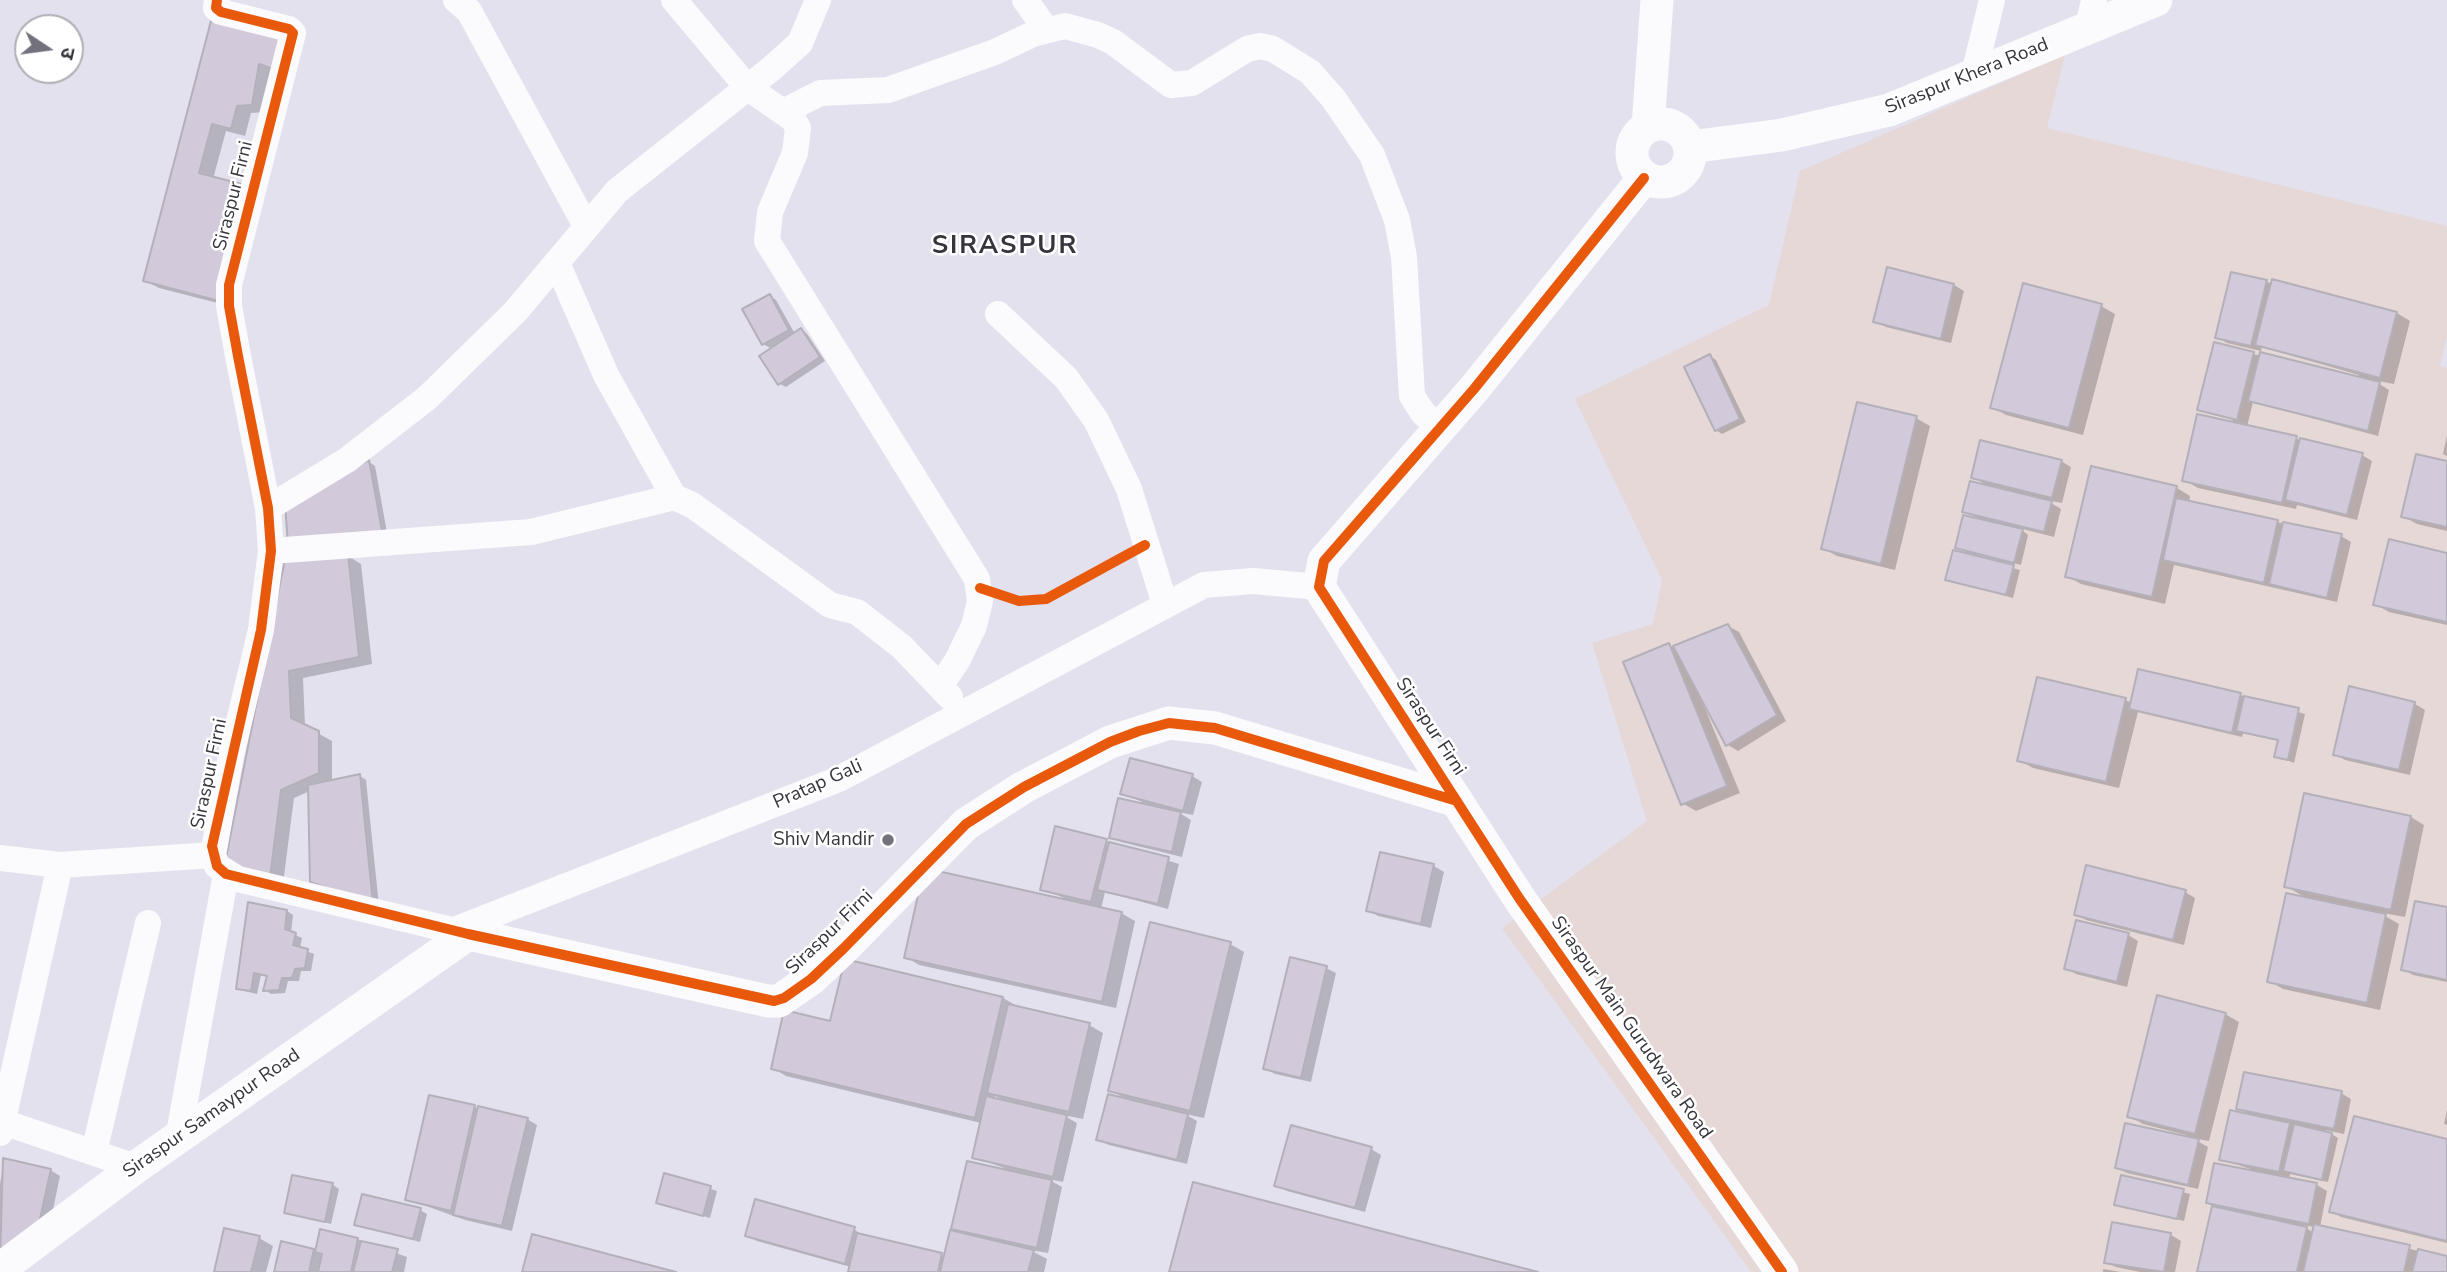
<!DOCTYPE html>
<html>
<head>
<meta charset="utf-8">
<style>
  body { margin:0 }
  #map { position:relative; width:2447px; height:1272px; overflow:hidden; background:#e3e1ee; font-family:"Nunito Sans","Noto Sans Devanagari",sans-serif }
  canvas { display:block }
  .north { position:absolute; left:14px; top:14px; width:70px; height:70px; box-sizing:border-box; background:#fff; border:2px solid #afaeb2; border-radius:50%; rotate:103deg; font-size:19px; font-weight:700; line-height:28px; text-align:center; color:#36353e }
  .north::after { content:''; display:block; margin:auto; width:24px; height:32px; background:#73717c; clip-path:polygon(50% 0,100% 100%,50% 72%,0 100%) }
</style>
</head>
<body>
<div id="map">
<canvas width="2447" height="1272"></canvas>
<div class="north">उ</div>
</div>
<script>
const ctx = document.querySelector('canvas').getContext('2d');
ctx.lineJoin = 'round';
function paint(path, color) { ctx.fillStyle = color; ctx.fill(path, 'evenodd'); }
const toPath = rows => new Path2D(rows.map(r => 'M' + r).join(''));
function stroke(path, color, width, dash) { ctx.strokeStyle = color; ctx.lineWidth = width; ctx.lineCap = dash ? 'butt' : 'round'; ctx.setLineDash(dash || []); ctx.stroke(path); }
function label(font, color, halo, rows, align = 'center') {
  ctx.font = font + ' "Nunito Sans",sans-serif'; ctx.lineWidth = 5; ctx.setLineDash([]); ctx.textBaseline = 'middle'; ctx.strokeStyle = halo; ctx.fillStyle = color; for (const [text, x, y, turn = 0] of rows) {
    ctx.save(); ctx.translate(x, y); ctx.rotate((+turn || 0) * Math.PI / 180); ctx.textAlign = isNaN(turn) ? turn : align; if (halo) ctx.strokeText(text, 0, 0); ctx.fillText(text, 0, 0); ctx.restore();
  }
}
paint(toPath([
  [2065,55,2047,128,2447,226,2447,336,2440,366,2447,368,2447,1272,1751,1272,1502,928,1647,821,1592,643,1653,624,1662,580,1575,399,1769,305,1800,171]
]), '#e5d8d6');
paint(toPath([
  [213,20,287,39,265,112,251,113,245,136,226,131,213,179,233,307,159,288,145,280],
  [1889,269,1954,285,1964,291,1951,343,1886,327,1875,321],
  [2232,274,2397,313,2410,321,2394,384,2373,380,2389,390,2378,436,2253,402,2247,427,2362,455,2372,461,2357,520,2297,505,2296,509,2198,488,2184,480,2233,420,2199,409,2253,354,2358,378,2359,375,2262,347,2261,351,2227,343,2217,337],
  [770,296,776,300,795,334,801,330,807,334,825,361,786,387,780,384,772,349,763,344],
  [2101,306,2115,314,2083,435,2006,415,1992,407],
  [1710,356,1716,360,1746,422,1722,434,1716,430],
  [1916,418,1930,426,1895,570,1837,556,1823,548],
  [2447,435,2447,456,2443,454],
  [2061,461,2071,467,2062,503,2046,500,2061,509,2054,537,2019,528,2028,535,2021,565,1978,554,1977,558,2020,570,2013,598,1947,579,1970,555,1957,547,1979,519,1964,511,1988,486,1973,477],
  [369,462,375,466,388,538,290,544],
  [2447,463,2447,531,2417,524,2403,516],
  [2092,468,2177,488,2190,496,2189,503,2341,536,2351,542,2337,602,2174,565,2165,604,2081,584,2067,576],
  [2447,555,2447,625,2389,612,2375,604],
  [348,556,361,564,372,664,303,678,305,726,332,741,332,782,360,776,366,780,379,906,318,885,310,791,294,798,283,884,240,870,286,561],
  [1728,626,1739,632,1786,721,1738,751,1728,745,1706,705,1704,706,1740,793,1696,811,1682,803,1668,645,1674,648],
  [2350,688,2415,704,2425,710,2410,775,2345,760,2335,754],
  [2240,695,2305,714,2294,763,2276,756,2279,741,2243,733,2242,737,2138,712,2119,788,2033,768,2019,760,2125,700,2132,703],
  [1192,776,1202,782,1193,815,1178,812,1191,820,1182,857,1121,842,1111,837,1141,805,1142,802,1122,793],
  [2305,795,2411,817,2424,825,2405,917,2378,912,2399,924,2380,1010,2283,989,2269,981,2306,898,2286,886],
  [1106,841,1179,864,1168,909,1105,892,1101,909,1121,913,1135,921,1116,1008,919,965,906,957,1064,901,1064,898,1042,889],
  [1381,854,1434,866,1444,872,1431,928,1378,916,1368,910],
  [2185,892,2195,898,2184,945,2086,920,2076,914],
  [2447,909,2447,982,2413,975,2403,969],
  [287,911,293,915,291,933,302,938,300,949,314,954,311,971,301,971,299,981,288,981,285,993,271,994,265,990,268,977,261,975,257,994,244,991,238,988],
  [2128,935,2138,941,2127,987,2076,974,2066,968],
  [1230,944,1244,952,1204,1118,1185,1114,1197,1121,1187,1164,1109,1145,1098,1139,1127,1100,1110,1090],
  [846,961,1003,998,1017,1006,1089,1025,1103,1033,1083,1119,1063,1115,1077,1123,1063,1182,1048,1179,1062,1187,1048,1253,1030,1250,1047,1259,1044,1272,850,1272,851,1267,757,1241,747,1235,854,1229,864,1237,946,1257,963,1234,953,1228,1003,1171,1004,1168,974,1157,981,1123,786,1076,773,1068,831,1023],
  [995,1096,1006,1102,994,1100],
  [1326,968,1336,973,1311,1082,1275,1074,1265,1068],
  [2225,1014,2239,1022,2209,1141,2192,1138,2208,1147,2198,1189,2127,1173,2117,1168,2186,1138,2186,1135,2143,1124,2129,1116],
  [2341,1093,2351,1099,2344,1134,2325,1130,2338,1138,2328,1182,2290,1174,2289,1180,2317,1185,2327,1191,2320,1227,2447,1258,2447,1272,2199,1272,2213,1206,2208,1203,2249,1172,2250,1169,2221,1159,2251,1116,2238,1108],
  [2301,1225,2315,1227,2314,1233],
  [474,1107,527,1119,537,1125,512,1231,465,1220,407,1199],
  [2447,1110,2447,1125,2444,1124],
  [2447,1141,2447,1243,2341,1217,2331,1211],
  [1371,1149,1381,1155,1365,1212,1287,1191,1276,1185],
  [4,1160,50,1170,60,1176,46,1243,0,1272,0,1184],
  [665,1175,717,1191,710,1218,658,1203],
  [2122,1177,2190,1194,2184,1221,2116,1204],
  [333,1185,339,1189,331,1224,286,1212],
  [420,1210,427,1214,420,1242,356,1225],
  [2114,1224,2171,1235,2181,1241,2175,1272,2140,1272,2116,1267,2106,1262],
  [259,1238,273,1246,266,1272,216,1272],
  [357,1239,407,1257,404,1272,276,1272,313,1250,317,1252],
  [2103,1269,2121,1272,2103,1272]
]), '#0003');
const building = toPath([
  [212,17,288,37,279,71,259,64,252,105,237,106,231,129,212,124,199,173,249,186,219,301,143,281,212,17],
  [1887,267,1954,284,1941,339,1873,322,1887,267],
  [2231,272,2267,280,2251,346,2215,338,2231,272],
  [2272,279,2397,312,2380,378,2255,345,2272,279],
  [2023,283,2102,304,2069,428,1990,408,2023,283],
  [770,294,789,330,762,345,742,309,770,294],
  [801,328,820,357,778,385,759,356,801,328],
  [2214,342,2254,352,2237,420,2197,410,2214,342],
  [2260,352,2380,382,2368,431,2248,401,2260,352],
  [1710,354,1740,419,1715,431,1684,367,1710,354],
  [1857,402,1917,416,1881,564,1821,549,1857,402],
  [2197,414,2297,436,2282,503,2182,481,2197,414],
  [2300,438,2363,453,2347,515,2285,500,2300,438],
  [1980,440,2062,460,2052,498,1971,478,1980,440],
  [2416,454,2447,461,2447,527,2401,517,2416,454],
  [369,460,383,536,288,545,285,504,369,460],
  [2091,466,2177,486,2152,597,2065,577,2091,466],
  [1970,481,2052,501,2044,532,1962,512,1970,481],
  [2176,498,2278,520,2264,583,2163,560,2176,498],
  [1963,515,2023,529,2014,563,1955,548,1963,515],
  [2283,522,2342,534,2327,598,2269,584,2283,522],
  [2389,539,2447,553,2447,622,2373,605,2389,539],
  [1953,550,2014,565,2006,595,1945,580,1953,550],
  [348,554,359,657,289,671,291,718,319,731,319,773,281,790,270,878,225,863,285,559,348,554],
  [1728,624,1777,715,1726,746,1673,646,1728,624],
  [1669,643,1727,786,1681,805,1623,662,1669,643],
  [2138,669,2241,693,2232,733,2129,709,2138,669],
  [2037,677,2126,698,2106,782,2017,761,2037,677],
  [2349,686,2415,702,2399,770,2333,755,2349,686],
  [2244,696,2299,708,2288,760,2274,757,2278,740,2236,731,2244,696],
  [1130,758,1193,774,1183,811,1120,794,1130,758],
  [360,774,373,904,310,882,308,785,360,774],
  [2304,793,2411,816,2391,910,2284,887,2304,793],
  [1118,798,1181,812,1172,852,1109,838,1118,798],
  [1055,826,1107,839,1091,902,1040,890,1055,826],
  [1109,842,1169,857,1158,904,1097,890,1109,842],
  [1380,852,1434,864,1421,924,1366,911,1380,852],
  [2086,865,2186,890,2173,940,2074,915,2086,865],
  [924,868,1122,912,1102,1002,904,958,924,868],
  [2286,893,2386,914,2367,1003,2267,982,2286,893],
  [2415,901,2447,907,2447,980,2401,970,2415,901],
  [248,902,287,910,285,929,296,933,293,945,308,949,305,968,295,969,292,978,282,978,279,990,263,991,267,976,254,973,251,991,236,989,248,902],
  [2076,920,2129,933,2117,982,2064,969,2076,920],
  [1150,922,1231,942,1190,1111,1108,1091,1150,922],
  [1290,957,1327,966,1301,1078,1263,1069,1290,957],
  [845,959,1003,997,975,1118,771,1069,784,1010,830,1021,845,959],
  [2157,995,2226,1013,2195,1134,2127,1117,2157,995],
  [1008,1004,1090,1023,1069,1112,987,1093,1008,1004],
  [2244,1072,2342,1091,2334,1129,2236,1109,2244,1072],
  [1108,1094,1188,1114,1177,1160,1096,1140,1108,1094],
  [429,1095,475,1105,451,1211,405,1200,429,1095],
  [986,1096,1067,1115,1053,1177,972,1158,986,1096],
  [478,1106,528,1118,502,1226,453,1215,478,1106],
  [2230,1110,2290,1123,2279,1172,2219,1160,2230,1110],
  [2354,1116,2447,1139,2447,1241,2329,1212,2354,1116],
  [2125,1123,2199,1139,2188,1185,2115,1168,2125,1123],
  [2294,1124,2332,1133,2322,1180,2283,1171,2294,1124],
  [1291,1125,1372,1147,1355,1208,1274,1186,1291,1125],
  [3,1158,51,1169,36,1237,0,1261,3,1158],
  [967,1161,1052,1180,1037,1248,951,1229,967,1161],
  [2214,1163,2317,1183,2309,1224,2206,1203,2214,1163],
  [664,1173,711,1186,703,1216,656,1203,664,1173],
  [292,1175,333,1183,325,1222,284,1213,292,1175],
  [2121,1175,2184,1189,2177,1219,2114,1205,2121,1175],
  [1193,1182,1538,1272,1169,1272,1193,1182],
  [362,1194,421,1208,413,1239,354,1225,362,1194],
  [755,1199,855,1227,845,1264,745,1236,755,1199],
  [2212,1206,2307,1227,2297,1272,2197,1272,2212,1206],
  [2112,1222,2171,1233,2164,1272,2104,1263,2112,1222],
  [2314,1224,2410,1245,2404,1272,2303,1272,2314,1224],
  [224,1228,260,1236,251,1272,214,1272,224,1228],
  [320,1229,358,1238,351,1272,318,1272,322,1254,315,1252,320,1229],
  [950,1230,1034,1250,1028,1272,940,1272,950,1230],
  [857,1233,942,1253,938,1272,848,1272,857,1233],
  [532,1234,676,1272,522,1272,532,1234],
  [281,1241,314,1249,309,1272,274,1272,281,1241],
  [361,1241,398,1249,392,1272,353,1272,361,1241],
  [2418,1249,2447,1256,2447,1272,2412,1272,2418,1249]
]);
paint(building, '#d2cada');
stroke(building, '#b4b0b9', 2);
stroke(toPath([
  [217,0,216,8,221,12,289,29,293,33,229,285,229,306,238,356,268,508,271,551,261,630,231,755,213,855,217,866,238,879,468,934],
  [456,0,469,11,586,226],
  [674,0,747,87,793,119,798,128,795,153,770,212,767,241,977,579,980,601,974,626,957,661,940,686],
  [1025,0,1046,29],
  [2088,28,2094,0],
  [1973,78,1992,0],
  [783,112,820,93,888,90,995,52,1033,34,1065,26,1098,35,1113,42,1171,85,1192,83,1247,49,1260,46,1273,49,1310,72,1333,98,1372,155,1397,220,1404,257,1412,396,1423,413,1439,427],
  [557,263,606,375,674,497],
  [998,314,1066,378,1096,420,1129,489,1165,604],
  [268,508,347,460,427,398,515,312,617,191,771,69,800,43,818,0],
  [271,551,531,532,674,497,692,505,830,605,857,612,902,647,950,697],
  [0,858,60,865,213,855],
  [454,930,839,779,1204,585,1253,581,1319,587],
  [0,1121,136,1167],
  [0,1133,60,865],
  [178,1139,226,874],
  [94,1152,148,923]
]), '#fbfafc', 26);
stroke(toPath([
  '1632 153a29 29 0 1 1 58 0a29 29 0 1 1-58 0Z',
  [1648,127,1657,0],
  [1690,147,1782,135,1889,110,2156,0],
  [1644,178,1474,389,1324,561,1319,587,1519,898,1782,1272],
  [0,1269,136,1167,468,934,768,1001,779,1001,811,979,843,949,966,824,1024,787,1110,742,1169,723,1215,728,1457,801]
]), '#fbfafc', 33);
stroke(toPath([
  [217,0,216,8,221,12,289,29,293,33,229,285,229,306,238,356,268,508,271,551,261,630,212,846,217,866,226,874,468,934,774,1001,784,998,811,979,843,949,966,824,1024,787,1110,742,1139,731,1169,723,1215,728,1457,801],
  [1644,178,1474,389,1324,561,1319,587,1519,898,1782,1272],
  [980,588,1019,601,1046,599,1145,545]
]), '#e8590c', 10);
for (const [x, y, r, color] of [
  [888,840,7,"#73717c"]
]) { const dot = new Path2D(); dot.arc(x, y, r, 0, 2 * Math.PI); ctx.fillStyle = color; ctx.fill(dot); stroke(dot, '#fff', 2.5); }
label('19px', '#36353e', '#fff', [
  ["Siraspur Khera Road",1967,77,-22],
  ["Siraspur Firni",234,196,-76],
  ["Siraspur Firni",1430,727,57],
  ["Siraspur Firni",210,774,-78],
  ["Pratap Gali",818,785,-24],
  ["Siraspur Firni",830,933,-44],
  ["Siraspur Main Gurudwara Road",1631,1028,55],
  ["Siraspur Samaypur Road",212,1114,-35]
]);
label('19px', '#36353e', '#fff', [
  ["Shiv Mandir",874,840]
], 'right');
ctx.letterSpacing = '2px';
label('bold 26px', '#36353e', '#fff', [
  ["SIRASPUR",1005,247]
]);
ctx.letterSpacing = '0px';
</script>
</body>
</html>
